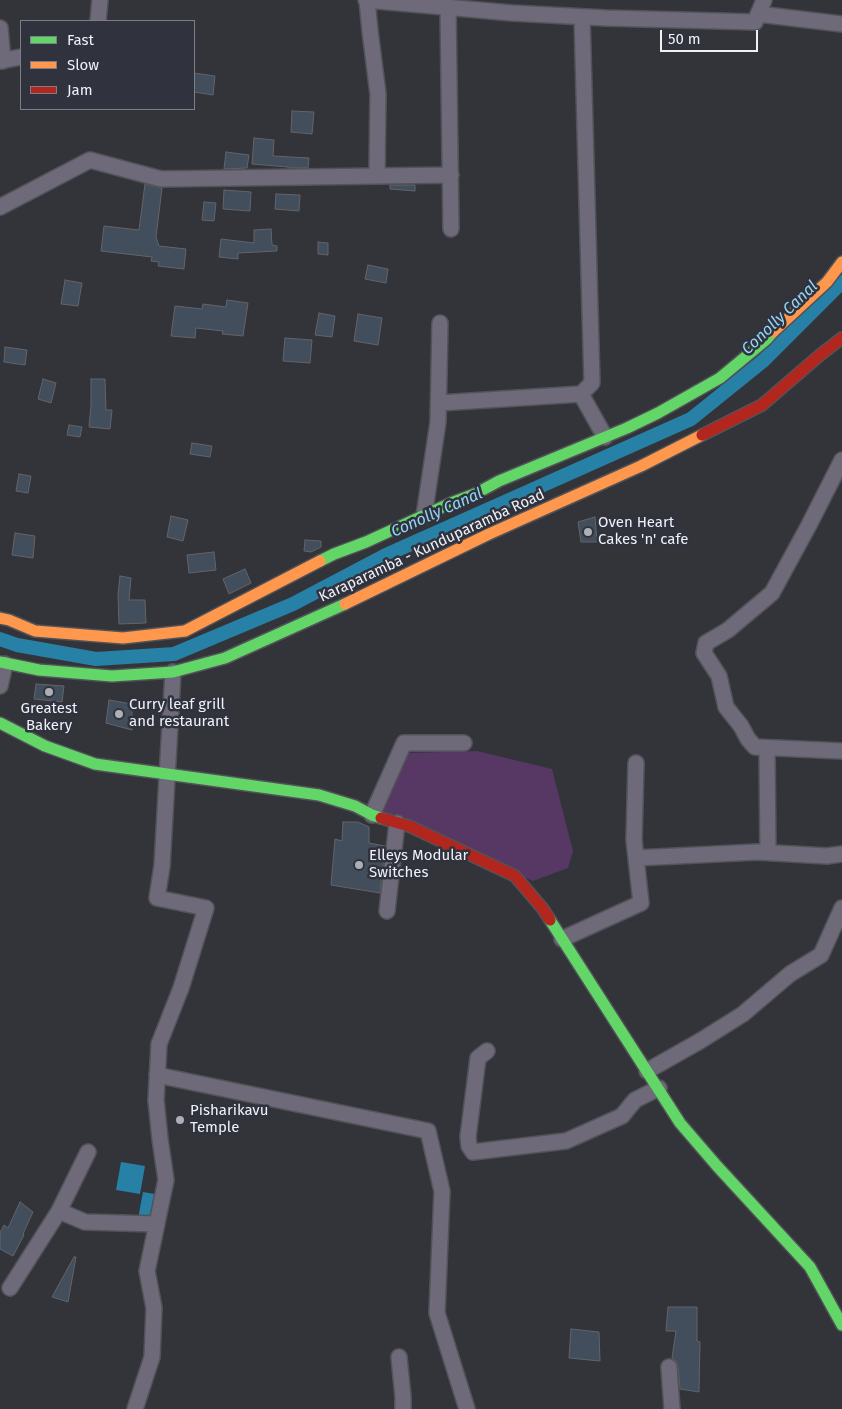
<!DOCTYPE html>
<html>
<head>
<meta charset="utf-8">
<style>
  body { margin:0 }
  #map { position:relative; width:842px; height:1409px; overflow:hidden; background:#33343a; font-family:"Fira Sans",sans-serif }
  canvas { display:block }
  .legend { position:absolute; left:20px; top:20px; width:175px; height:90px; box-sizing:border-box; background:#30323d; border:1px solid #7c7e88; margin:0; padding:6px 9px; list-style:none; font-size:15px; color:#eff1f8 }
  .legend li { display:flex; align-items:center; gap:10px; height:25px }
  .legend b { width:25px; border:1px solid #7c7e88 }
  .scale { position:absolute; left:660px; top:30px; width:98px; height:22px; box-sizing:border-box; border:2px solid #eff1f8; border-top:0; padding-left:6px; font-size:15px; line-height:18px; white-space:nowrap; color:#eff1f8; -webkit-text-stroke:4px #30323d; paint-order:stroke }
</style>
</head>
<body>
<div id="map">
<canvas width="842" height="1409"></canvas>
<ul class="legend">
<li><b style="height:6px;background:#63d668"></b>Fast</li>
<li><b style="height:6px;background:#ff974d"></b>Slow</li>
<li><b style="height:6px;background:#b3261e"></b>Jam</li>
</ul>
<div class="scale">50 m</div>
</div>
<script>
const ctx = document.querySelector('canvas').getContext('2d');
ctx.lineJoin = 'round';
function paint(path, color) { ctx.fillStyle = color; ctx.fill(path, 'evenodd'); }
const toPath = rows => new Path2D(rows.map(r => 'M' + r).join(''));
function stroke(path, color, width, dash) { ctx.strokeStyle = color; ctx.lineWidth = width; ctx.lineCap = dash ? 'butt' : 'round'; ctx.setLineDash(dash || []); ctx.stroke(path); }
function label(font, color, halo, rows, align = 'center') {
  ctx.font = font + ' "Fira Sans",sans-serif'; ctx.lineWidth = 5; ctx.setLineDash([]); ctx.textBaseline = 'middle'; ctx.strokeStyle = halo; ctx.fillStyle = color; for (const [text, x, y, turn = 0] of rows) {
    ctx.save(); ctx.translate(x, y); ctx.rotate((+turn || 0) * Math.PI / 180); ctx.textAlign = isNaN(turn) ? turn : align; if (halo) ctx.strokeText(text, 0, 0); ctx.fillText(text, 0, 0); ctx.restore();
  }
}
paint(toPath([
  [477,751,552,769,573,851,568,868,533,881,380,812,408,753]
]), '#573764');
paint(toPath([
  [121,1162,145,1166,140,1194,116,1190],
  [143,1192,160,1195,156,1221,138,1219]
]), '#2780a6');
stroke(toPath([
  [0,639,17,645,96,659,174,654,293,604,386,555,691,419,763,361,842,282]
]), '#2780a6', 14);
const building = toPath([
  [194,73,215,76,213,95,194,92,194,73],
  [292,111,314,112,312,134,291,132,292,111],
  [254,138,274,140,273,156,309,158,308,168,288,168,288,167,252,164,254,138],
  [226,152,249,155,247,168,224,169,226,152],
  [145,184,162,188,156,237,159,246,186,249,184,269,158,266,159,262,151,261,152,257,101,251,104,226,139,230,145,184],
  [390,185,415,185,415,191,390,189,390,185],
  [224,190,251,192,250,211,223,209,224,190],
  [276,194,300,195,299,211,275,209,276,194],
  [204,202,216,203,214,221,202,220,204,202],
  [271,229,272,245,277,246,277,251,238,253,238,259,219,257,221,239,254,243,254,230,271,229],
  [318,242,328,243,328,255,318,254,318,242],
  [368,265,388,269,386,283,365,279,368,265],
  [65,280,82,283,78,306,61,304,65,280],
  [227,300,248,303,243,336,222,334,223,331,196,328,195,338,171,336,175,306,202,309,203,304,226,307,227,300],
  [319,313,335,316,332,337,315,335,319,313],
  [358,314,382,318,378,345,354,341,358,314],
  [285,338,312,340,310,363,283,361,285,338],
  [5,347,27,350,25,365,4,362,5,347],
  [43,379,56,383,51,403,38,399,43,379],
  [91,379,105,379,106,410,112,410,110,429,89,427,91,405,91,379],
  [69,425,82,427,80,437,67,435,69,425],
  [192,443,212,446,210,457,190,454,192,443],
  [19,474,31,476,28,493,16,491,19,474],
  [171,516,188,520,183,541,167,537,171,516],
  [595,517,597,542,581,542,578,522,595,517],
  [15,533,35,536,33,558,12,555,15,533],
  [305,540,321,541,321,547,311,552,304,551,305,540],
  [214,552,216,570,189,573,187,555,214,552],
  [245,569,251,583,229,594,223,579,245,569],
  [120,576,131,578,129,600,145,600,146,623,119,624,118,595,120,576],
  [36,684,64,686,62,702,34,699,36,684],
  [109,700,132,704,132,730,106,723,109,700],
  [343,822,358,822,369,827,369,843,385,846,380,893,331,885,335,839,342,841,343,822],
  [20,1202,33,1212,23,1234,24,1235,13,1256,0,1249,0,1233,4,1225,8,1228,20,1202],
  [74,1257,76,1257,68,1302,52,1297,74,1257],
  [668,1307,697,1307,697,1341,700,1342,699,1392,680,1389,678,1366,676,1361,672,1358,676,1331,666,1331,668,1307],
  [571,1329,599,1332,600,1361,569,1358,571,1329]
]);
paint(building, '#434e5c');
stroke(building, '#626469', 1);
const street = toPath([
  [366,0,512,13,606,18,755,22,764,0],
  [367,0,370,31,378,94,377,175],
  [448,6,451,229],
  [758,14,842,24],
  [582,17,592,383,581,394,605,437],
  [98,21,100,0],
  [0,28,3,61],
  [0,61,21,57],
  [0,207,90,160,161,179,451,175],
  [439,403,581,394],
  [842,460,809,525,772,593,728,630,706,643,704,653,719,676,726,707,741,726,748,739,755,747,842,751],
  [424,516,438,422,440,323],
  [0,686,5,664],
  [767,748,768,852],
  [372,815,404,743,464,743],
  [636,858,757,852,827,856,842,854],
  [387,911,397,823],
  [562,939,641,903,634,840,636,763],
  [487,1051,478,1058,468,1137,469,1146,473,1152,566,1141,622,1116,635,1100,659,1088],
  [647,1071,700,1041,743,1014,790,974,821,955,842,908],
  [157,1075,428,1131,442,1191,437,1313,467,1409],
  [59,1211,85,1222,157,1224],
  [10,1288,59,1211,88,1152],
  [399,1357,403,1397,403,1409],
  [669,1367,672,1409],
  [135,1409,152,1357,154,1308,147,1271,166,1180,160,1139,156,1100,159,1044,181,988,206,908,157,898,162,866,173,672]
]);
const fast = toPath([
  [320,561,334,554,366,542,451,503,475,494,499,481,627,428,658,413,720,378,767,339,773,332],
  [0,662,39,670,112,676,173,672,225,658,345,604],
  [0,723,45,746,95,764,319,795,355,806,372,815,381,818],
  [550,920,680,1123,717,1166,810,1267,842,1325]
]);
const slow = toPath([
  [773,332,827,282,842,262],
  [345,604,489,534,641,466,702,435],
  [0,618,9,620,35,631,123,638,185,631,320,561]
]);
const jam = toPath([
  [702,435,762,405,820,355,842,338],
  [381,818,409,826,515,876,543,909,550,920]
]);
stroke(street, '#525358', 18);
stroke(fast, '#525358', 14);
stroke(slow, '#525358', 14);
stroke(jam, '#525358', 14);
stroke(street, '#6e6a79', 15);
stroke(fast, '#63d668', 11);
stroke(slow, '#ff974d', 11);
stroke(jam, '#b3261e', 11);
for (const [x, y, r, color] of [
  [588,532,5,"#adafb6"],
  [49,692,5,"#adafb6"],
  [119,714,5,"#adafb6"],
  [359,865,5,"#adafb6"],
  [180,1120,5,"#adafb6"]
]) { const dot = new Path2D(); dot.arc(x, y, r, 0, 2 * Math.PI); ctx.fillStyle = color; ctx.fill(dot); stroke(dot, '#30323d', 2); }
label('15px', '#eff1f8', '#30323d', [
  ["Oven Heart",598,523],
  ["Cakes 'n' cafe",598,540],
  ["Curry leaf grill",129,705],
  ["and restaurant",129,722],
  ["Greatest",49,709,"center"],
  ["Bakery",49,726,"center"],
  ["Elleys Modular",369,856],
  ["Switches",369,873],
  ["Pisharikavu",190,1111],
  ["Temple",190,1128]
], 'left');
label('15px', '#eff1f8', '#30323d', [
  ["Karaparamba - Kunduparamba Road",432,546,-25]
]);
label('italic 16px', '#93d6f7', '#30323d', [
  ["Conolly Canal",780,318,-44],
  ["Conolly Canal",437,513,-24]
]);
</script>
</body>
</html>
